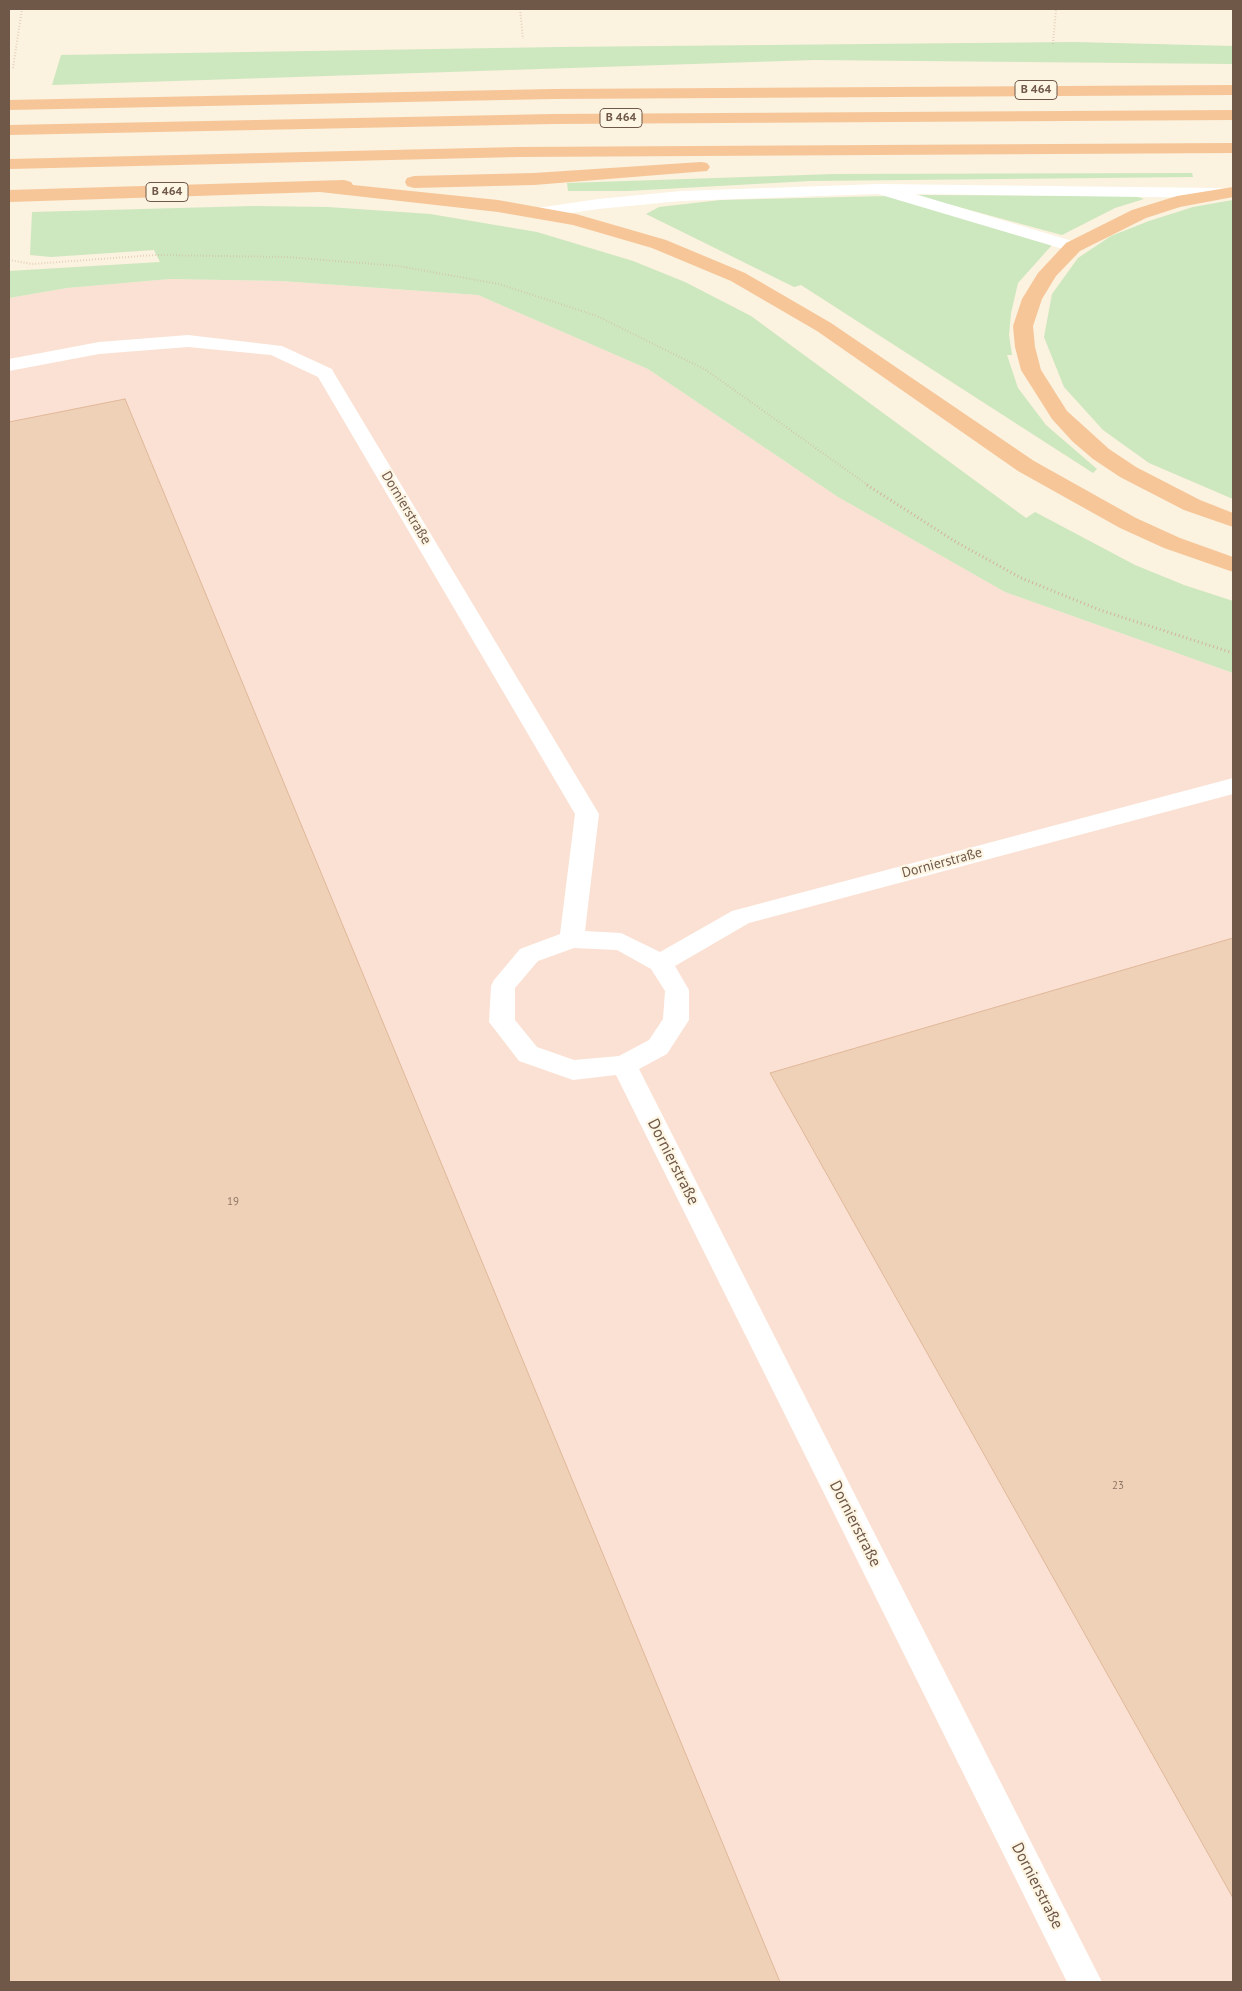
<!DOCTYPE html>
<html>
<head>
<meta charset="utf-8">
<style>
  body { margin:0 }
  #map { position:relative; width:1242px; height:1991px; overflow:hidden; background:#fbf2df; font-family:"PT Sans",sans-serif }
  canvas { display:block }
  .frame { position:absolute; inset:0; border:10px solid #705848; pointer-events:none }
</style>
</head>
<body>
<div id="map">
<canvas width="1242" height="1991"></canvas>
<div class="frame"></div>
</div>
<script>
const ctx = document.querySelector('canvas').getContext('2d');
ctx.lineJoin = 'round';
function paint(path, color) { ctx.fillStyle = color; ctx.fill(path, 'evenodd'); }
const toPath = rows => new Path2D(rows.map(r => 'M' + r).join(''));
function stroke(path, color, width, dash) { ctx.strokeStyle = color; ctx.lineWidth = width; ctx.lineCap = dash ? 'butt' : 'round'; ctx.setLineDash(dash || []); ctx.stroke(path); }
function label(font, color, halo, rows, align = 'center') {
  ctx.font = font + ' "PT Sans",sans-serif'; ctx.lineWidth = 4.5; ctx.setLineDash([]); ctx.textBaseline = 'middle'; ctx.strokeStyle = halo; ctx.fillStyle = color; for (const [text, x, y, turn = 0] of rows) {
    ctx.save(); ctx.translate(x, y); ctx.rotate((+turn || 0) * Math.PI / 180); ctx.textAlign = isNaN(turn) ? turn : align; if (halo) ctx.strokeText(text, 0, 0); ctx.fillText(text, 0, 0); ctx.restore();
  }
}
paint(toPath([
  [170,279,281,281,478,295,648,369,838,497,1005,592,1233,673,1233,1982,9,1982,9,298,67,288]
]), '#fbe1d3');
paint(toPath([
  [1075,42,1233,46,1233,64,814,60,52,85,61,55,560,47],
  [1192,173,1193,177,810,181,627,191,568,191,567,183,835,174],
  [914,195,1135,196,1144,199,1115,208,1062,235],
  [888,196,1052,245,1018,283,1011,313,1009,335,1012,355,1007,355,1018,388,1046,425,1097,469,1093,473,801,285,794,287,646,214,659,207,721,200],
  [1233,200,1233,499,1149,463,1103,430,1064,387,1044,337,1052,294,1078,258,1111,236,1149,221,1193,207],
  [253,206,328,207,430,214,537,232,633,261,685,282,751,316,1026,518,1035,512,1135,565,1184,585,1233,601,1233,673,1005,592,838,497,648,369,478,295,281,281,170,279,67,288,9,298,9,271,160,262,154,250,51,257,30,255,32,212]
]), '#cde7bf');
const building = toPath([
  [125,399,780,1982,9,1982,9,422,125,399],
  [1233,938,1233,1898,770,1073,1233,938]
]);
paint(building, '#efd1b8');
stroke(building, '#e1b899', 1);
stroke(toPath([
  [520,9,523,39],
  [1053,44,1056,9],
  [13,68,22,9],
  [9,260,32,264,155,255,287,257,398,266,499,284,597,316,706,370,869,486]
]), '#d3b49c', 2, [0.5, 2.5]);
stroke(toPath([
  [867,485,956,542,1021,578,1100,610,1233,653]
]), '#d3b49c', 3, [1, 3]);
paint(toPath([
  [879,184,1220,188,1226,189,1228,193,1226,197,1220,198,915,194,1079,243,1082,247,1079,251,1073,252,878,194,681,201,598,209,537,218,531,217,528,213,531,209,537,208,598,199,681,191,879,184],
  [188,335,282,346,332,369,334,373,599,814,585,931,621,933,660,952,732,911,1233,778,1233,794,749,923,675,966,689,990,689,1020,667,1054,639,1069,1102,1982,1067,1982,616,1075,573,1080,519,1061,489,1022,491,986,494,980,520,949,560,934,575,814,318,377,271,355,188,347,99,354,9,371,9,359,99,342,188,335],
  [574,948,617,950,651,969,665,991,663,1019,649,1040,619,1056,574,1060,537,1047,515,1020,515,988,538,961,574,948]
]), '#fff');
paint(toPath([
  [1233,85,1233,95,553,99,9,110,9,100,553,89,1233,85],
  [1233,110,1233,120,553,124,9,135,9,125,553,114,1233,110],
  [1233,143,1233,153,518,157,9,169,9,159,518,147,1233,143],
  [701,162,707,163,710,167,707,171,534,185,414,188,407,186,405,182,407,178,414,176,534,173,701,162],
  [344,180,351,182,353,185,498,200,576,214,666,240,745,273,831,323,1034,461,1136,518,1180,538,1233,557,1233,572,1164,548,1120,528,1018,471,817,331,731,281,652,248,573,225,498,212,320,192,9,202,9,190,344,180],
  [1233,187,1233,197,1180,207,1146,218,1080,251,1056,276,1042,299,1033,326,1035,347,1041,370,1067,411,1109,449,1136,467,1200,500,1233,513,1233,527,1184,510,1120,477,1093,459,1072,441,1052,419,1021,370,1015,347,1013,326,1022,299,1038,273,1066,243,1132,210,1177,196,1233,187]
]), '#f6c698');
label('11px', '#907664', null, [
  ["19",233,1202],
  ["23",1118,1486]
]);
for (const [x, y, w] of [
  [1036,90,42],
  [621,118,42],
  [167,192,42]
]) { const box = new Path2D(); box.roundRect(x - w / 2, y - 9.5, w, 19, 4); ctx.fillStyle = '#fef6e5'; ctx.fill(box); stroke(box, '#705848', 1); }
label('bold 12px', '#705848', null, [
  ["B 464",1036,90],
  ["B 464",621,118],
  ["B 464",167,192]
]);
label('14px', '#705848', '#fef6e5', [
  ["Dornierstraße",406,508,59],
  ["Dornierstraße",942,863,-15]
]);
label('16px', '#705848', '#fef6e5', [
  ["Dornierstraße",673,1162,63],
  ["Dornierstraße",855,1524,63],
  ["Dornierstraße",1037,1886,63]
]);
</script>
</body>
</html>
